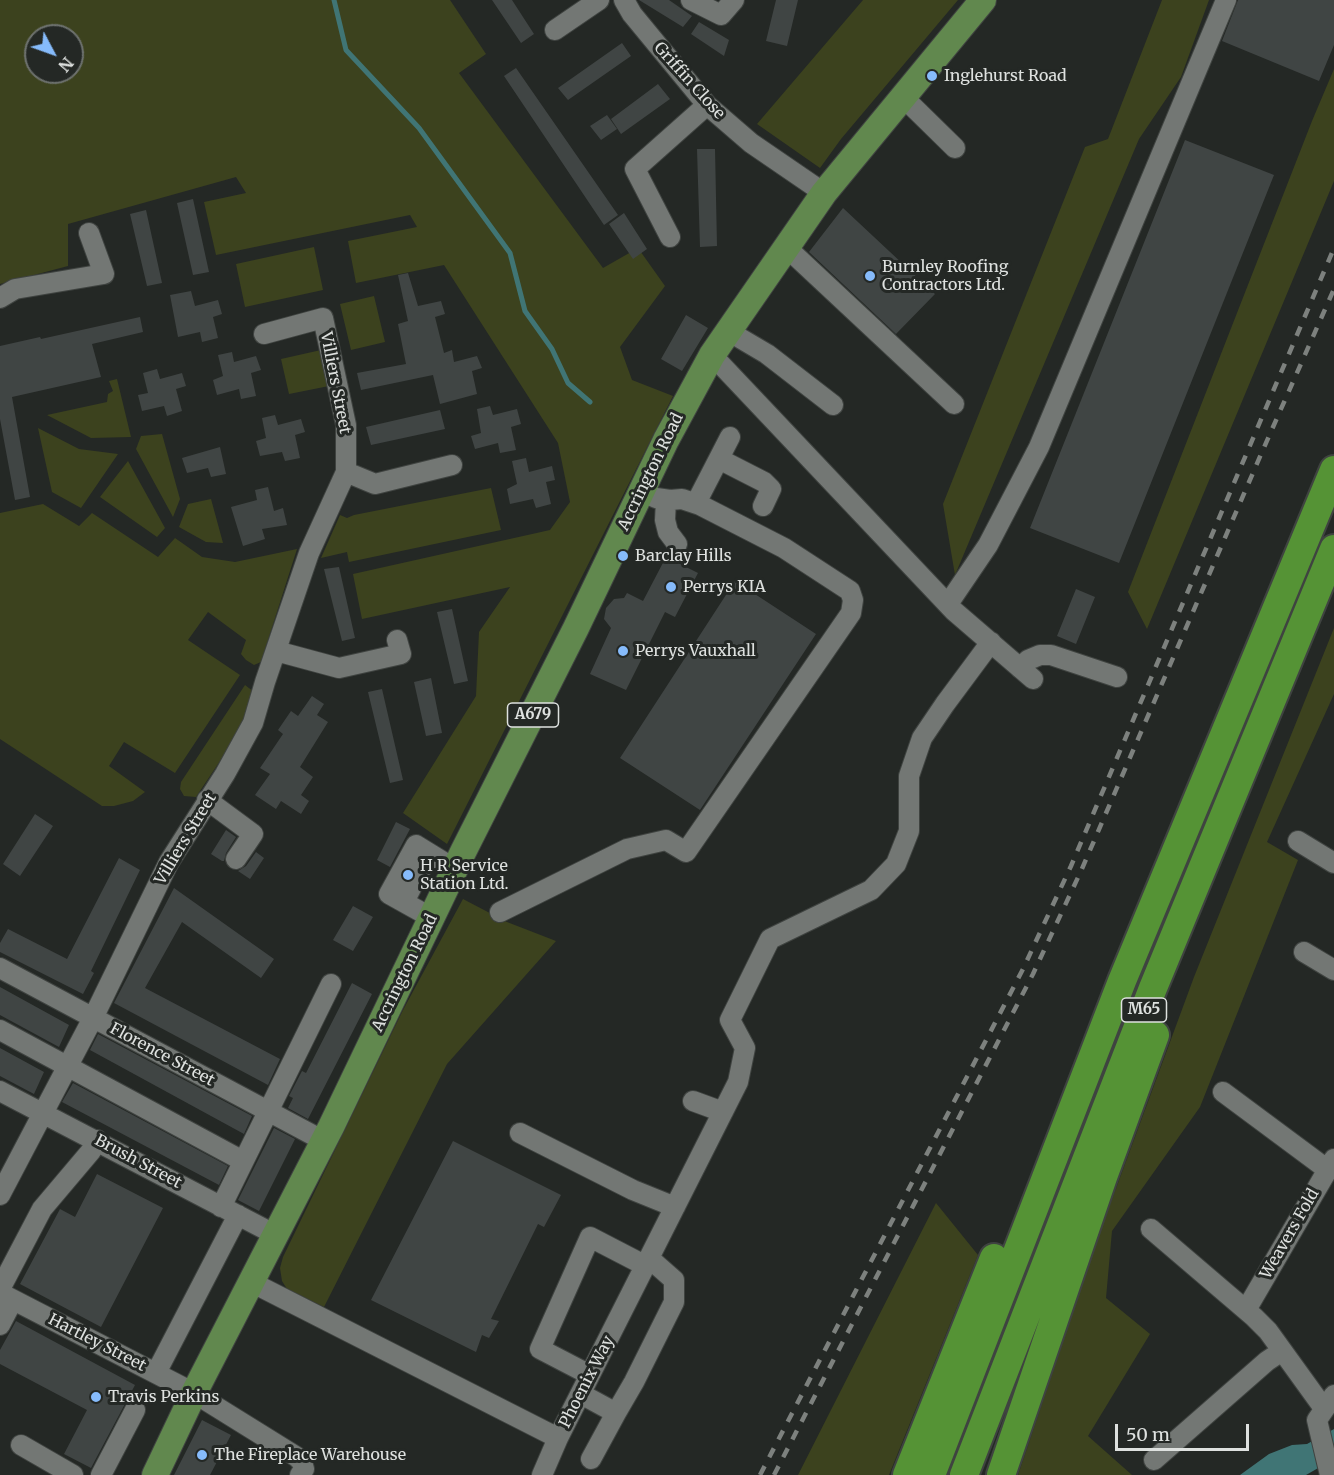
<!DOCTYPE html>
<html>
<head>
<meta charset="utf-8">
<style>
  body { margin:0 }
  #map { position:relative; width:1334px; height:1475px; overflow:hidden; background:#242825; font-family:Merriweather,serif }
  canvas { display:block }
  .north { position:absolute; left:24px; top:24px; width:60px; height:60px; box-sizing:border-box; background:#242825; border:2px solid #6e726f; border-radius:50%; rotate:131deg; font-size:16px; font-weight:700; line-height:24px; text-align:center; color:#dee1df }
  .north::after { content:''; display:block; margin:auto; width:21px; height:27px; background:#86bbfb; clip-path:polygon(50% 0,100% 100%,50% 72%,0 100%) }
  .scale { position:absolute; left:1115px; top:1424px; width:134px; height:27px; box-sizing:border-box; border:3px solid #dee1df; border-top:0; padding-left:8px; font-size:18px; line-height:21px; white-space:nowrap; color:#dee1df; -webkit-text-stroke:4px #242825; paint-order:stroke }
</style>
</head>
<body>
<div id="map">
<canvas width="1334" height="1475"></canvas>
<div class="north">N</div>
<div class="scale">50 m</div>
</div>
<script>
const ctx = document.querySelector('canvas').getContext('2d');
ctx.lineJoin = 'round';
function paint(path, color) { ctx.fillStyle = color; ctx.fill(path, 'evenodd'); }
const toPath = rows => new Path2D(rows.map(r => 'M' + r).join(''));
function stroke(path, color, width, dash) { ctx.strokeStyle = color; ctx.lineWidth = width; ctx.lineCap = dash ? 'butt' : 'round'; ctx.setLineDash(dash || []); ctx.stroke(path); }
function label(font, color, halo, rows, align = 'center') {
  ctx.font = font + ' Merriweather,serif'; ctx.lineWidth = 6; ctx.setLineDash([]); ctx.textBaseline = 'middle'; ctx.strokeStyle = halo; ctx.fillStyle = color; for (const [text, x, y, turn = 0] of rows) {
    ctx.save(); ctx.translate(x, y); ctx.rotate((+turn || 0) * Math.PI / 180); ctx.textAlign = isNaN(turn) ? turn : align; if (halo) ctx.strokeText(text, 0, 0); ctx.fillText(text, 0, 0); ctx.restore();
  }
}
paint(toPath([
  [0,0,450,0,486,54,459,73,603,268,638,248,665,286,620,347,632,380,673,396,447,844,403,813,476,696,479,632,510,587,362,619,353,574,550,530,570,502,558,443,444,265,356,283,348,241,417,227,410,215,216,255,204,202,246,193,236,177,68,224,68,266,0,284],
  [36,36,72,36,72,72,36,72],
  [863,0,958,0,841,139,820,168,757,124],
  [1162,0,1209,0,1181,77,1139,139,955,575,943,504,1085,147,1108,139],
  [1334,69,1334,181,1147,629,1128,592,1312,121],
  [314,247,323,290,245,307,236,264],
  [374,296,385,342,351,350,340,304],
  [321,350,329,386,289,394,281,359],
  [117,379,131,437,91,438,47,415,107,402,108,394,113,391,109,381],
  [38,428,79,449,118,454,81,508,52,492],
  [162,434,180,499,173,517,136,449,141,436],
  [128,461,165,528,157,537,100,497],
  [491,488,501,530,349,562,347,552,321,558,340,515,347,518,354,515],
  [211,499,223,543,206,542,179,527,188,504],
  [43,504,79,526,92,513,158,557,175,538,202,557,235,562,297,549,261,662,254,665,246,660,241,654,246,640,208,612,188,640,240,675,175,773,124,742,109,766,145,792,133,801,114,806,102,806,0,739,0,513],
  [1334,628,1334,694,1267,842,1298,860,1200,1107,1112,1231,1106,1298,1150,1334,1088,1436,1132,1475,1018,1475,1101,1229,1194,977],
  [245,685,254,692,249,710,228,749,196,797,184,796,180,789,181,782],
  [463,899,507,922,556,941,447,1064,324,1307,287,1289,282,1281,280,1268,283,1257,403,1010],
  [936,1203,978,1255,889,1475,798,1475]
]), '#3c421e');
paint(toPath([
  [1334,1429,1334,1459,1306,1475,1240,1475,1269,1454,1292,1445,1307,1444]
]), '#407575');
stroke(toPath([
  [334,0,346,50,419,128,510,253,525,311,552,349,568,383,590,402]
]), '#407575', 5);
paint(toPath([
  [492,0,512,0,534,34,521,43],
  [639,0,669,0,692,16,683,27],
  [776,0,798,0,787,46,766,41],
  [1238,0,1334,0,1334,45,1319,81,1222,41],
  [699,22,729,40,724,56,691,34],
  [622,43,631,56,568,100,558,88],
  [516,68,618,215,604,225,504,76],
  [658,84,670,99,621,134,611,119],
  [607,115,617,129,601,140,590,126],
  [1185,140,1274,175,1119,563,1030,528],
  [697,149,715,149,717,246,700,247],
  [193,199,209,272,193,275,177,203],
  [843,208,935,294,896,334,809,252],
  [146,210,162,283,147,286,130,214],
  [624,213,647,249,633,259,609,224],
  [408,273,418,306,441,301,445,314,435,317,444,353,452,350,454,362,477,356,482,368,472,371,477,394,440,404,433,375,361,390,357,373,406,364,398,324,408,321,398,275],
  [191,291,195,306,218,300,222,314,213,317,218,338,202,342,200,332,178,337,170,295],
  [686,315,708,328,682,371,661,359],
  [140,317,143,332,92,344,101,377,12,397,30,497,15,500,0,419,0,346,40,337,41,339],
  [232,352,234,362,256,356,261,370,251,373,256,396,241,399,239,389,217,395,213,380,223,376,218,355],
  [157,369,160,379,182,373,186,386,176,389,182,411,167,416,164,406,142,411,138,395,148,393,143,373],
  [490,406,493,415,517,409,521,424,511,427,516,450,500,453,498,443,475,449,471,436,481,433,477,409],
  [440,410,445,429,371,445,366,427],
  [275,415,278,425,301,419,305,432,295,435,300,458,285,461,282,452,260,456,256,441,266,438,262,418],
  [220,447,226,474,211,477,208,468,187,473,182,458],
  [526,458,529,472,552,466,555,480,546,482,551,504,536,508,533,499,510,504,507,489,517,484,512,461],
  [268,487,274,511,283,508,287,525,262,529,265,539,243,546,231,507,257,500,255,490],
  [666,557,698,573,675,617,665,612,626,690,590,674,611,628,604,619,606,608,614,599,624,598,627,593,643,601],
  [339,567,355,638,342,641,324,569],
  [735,581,816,634,700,810,620,758],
  [1076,589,1095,597,1076,644,1057,636],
  [452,609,468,681,454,684,437,612],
  [431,678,442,733,426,736,414,682],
  [382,689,403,780,390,783,368,692],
  [312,696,324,704,317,715,328,722,300,767,313,777,301,795,309,801,301,814,281,801,276,809,255,795,270,774,260,768,283,734,278,730,291,711,298,716],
  [35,814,53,826,20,876,3,864],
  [396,822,410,829,390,867,377,860],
  [226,830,236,837,226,853,224,861,222,861,211,854],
  [256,852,264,858,250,879,238,871,246,866],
  [119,858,140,870,91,971,94,973,83,994,0,952,0,943,8,929,67,959],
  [174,888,274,959,261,978,182,922,145,988,280,1059,268,1085,114,1003],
  [353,906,373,917,353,951,333,940],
  [352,983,372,994,308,1119,288,1108,293,1098,289,1096,302,1071,306,1073],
  [0,987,69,1025,59,1047,0,1015],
  [98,1034,252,1116,244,1134,90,1050],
  [0,1048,44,1072,34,1094,0,1076],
  [73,1083,228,1166,219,1185,62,1102],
  [274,1128,295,1139,259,1211,238,1200],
  [453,1141,561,1195,544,1227,538,1224,491,1319,499,1321,489,1338,482,1335,476,1352,371,1300],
  [97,1174,163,1208,101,1327,20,1284,60,1209,75,1217],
  [16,1321,135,1385,91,1468,64,1454,87,1410,0,1364,0,1350],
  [202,1420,231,1435,210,1475,174,1475]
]), '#404544');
const minor = toPath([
  [624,0,632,14,707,105,751,143,824,193],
  [691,0,721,15,734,0],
  [555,30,599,0],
  [903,97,955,148],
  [670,237,635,169,707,105],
  [786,247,954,404],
  [0,298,15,289,104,274,89,233],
  [728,331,767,354,833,405],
  [712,355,954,611,1033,679],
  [719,459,764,482,771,489,763,506],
  [346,472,375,484,452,465],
  [666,500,665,520,668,532,677,544],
  [696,503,730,437],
  [948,604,988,545,1039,447,1226,0],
  [276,651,339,668,401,654,397,640],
  [1020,668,1028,660,1040,655,1051,655,1117,677],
  [207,800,253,834,236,859],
  [1298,841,1334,863],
  [404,902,429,853],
  [500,912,627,849,666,840,686,852,851,613,853,600,850,591,784,548,700,505,682,499,670,500,656,498,641,491],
  [432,918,389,894,416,845,455,869],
  [1304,952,1334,970],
  [0,968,324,1141],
  [0,1030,243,1161],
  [0,1091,276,1235],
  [1223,1092,1328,1170],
  [693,1101,723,1112],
  [520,1133,633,1190,675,1207],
  [0,1195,93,1018,169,862,225,774,253,723,265,682,309,553,346,472,346,425,323,318,264,334],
  [221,1207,331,984],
  [1151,1229,1254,1317,1268,1331,1320,1403,1325,1407],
  [251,1282,558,1438,738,1082,745,1048,730,1020,770,939,871,890,896,864,909,831,909,776,922,738,945,704,991,642],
  [0,1289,42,1209,91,1151,97,1140],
  [0,1293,194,1393,297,1457,302,1462,304,1469,300,1475],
  [1246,1310,1334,1159],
  [0,1325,13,1300],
  [156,1373,238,1215],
  [590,1375,540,1349,590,1237,646,1266],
  [581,1394,616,1413,634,1382,674,1302,674,1280,649,1258],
  [21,1445,73,1475],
  [591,1459,616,1413],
  [1154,1460,1267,1361,1282,1351],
  [101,1475,135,1410],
  [542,1475,558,1438],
  [1330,1475,1317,1420,1334,1395]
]);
const major = toPath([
  [155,1475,194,1393,331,1127,463,852,576,628,666,440,712,355,824,193,983,0]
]);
const highway = toPath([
  [907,1475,994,1258],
  [931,1475,1122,981,1334,470],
  [964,1475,1153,988,1334,549],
  [1001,1475,1103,1177,1155,1035]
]);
stroke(minor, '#3f4340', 22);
stroke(major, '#3f4340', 28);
stroke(highway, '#3f4340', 32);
stroke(minor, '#737774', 20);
stroke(major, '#61884e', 26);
stroke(highway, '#559335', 28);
stroke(toPath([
  [760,1475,1023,969,1071,866,1334,248],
  [774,1475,1033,974,1081,871,1262,452,1334,289]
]), '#7d817e', 4.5, [10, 10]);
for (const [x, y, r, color] of [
  [932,76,6,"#86bbfb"],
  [870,276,6,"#86bbfb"],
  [623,556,6,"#86bbfb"],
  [671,587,6,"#86bbfb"],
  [623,651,6,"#86bbfb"],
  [408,875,6,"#86bbfb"],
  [96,1397,6,"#86bbfb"],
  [202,1455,6,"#86bbfb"]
]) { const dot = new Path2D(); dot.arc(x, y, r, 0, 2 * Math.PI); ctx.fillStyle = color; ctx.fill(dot); stroke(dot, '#242825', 2); }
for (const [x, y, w] of [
  [533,715,51],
  [1144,1010,45]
]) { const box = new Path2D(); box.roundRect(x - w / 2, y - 12, w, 24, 4.5); ctx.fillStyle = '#242825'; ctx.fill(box); stroke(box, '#dee1df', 1.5); }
label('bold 15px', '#dee1df', null, [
  ["A679",533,715],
  ["M65",1144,1010]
]);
label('16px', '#dee1df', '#242825', [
  ["Inglehurst Road",944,76],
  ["Burnley Roofing",882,267],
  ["Contractors Ltd.",882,285],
  ["Barclay Hills",635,556],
  ["Perrys KIA",683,587],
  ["Perrys Vauxhall",635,651],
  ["H R Service",420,866],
  ["Station Ltd.",420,884],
  ["Travis Perkins",108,1397],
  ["The Fireplace Warehouse",214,1455]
], 'left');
label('16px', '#dee1df', '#242825', [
  ["Griffin Close",689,81,48],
  ["Villiers Street",335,383,79],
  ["Accrington Road",651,472,-64],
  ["Villiers Street",186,839,-59],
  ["Accrington Road",405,973,-64],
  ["Florence Street",162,1055,28],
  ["Brush Street",138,1162,28],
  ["Weavers Fold",1290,1234,-60],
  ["Hartley Street",97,1343,27],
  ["Phoenix Way",587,1382,-63]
]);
</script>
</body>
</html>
